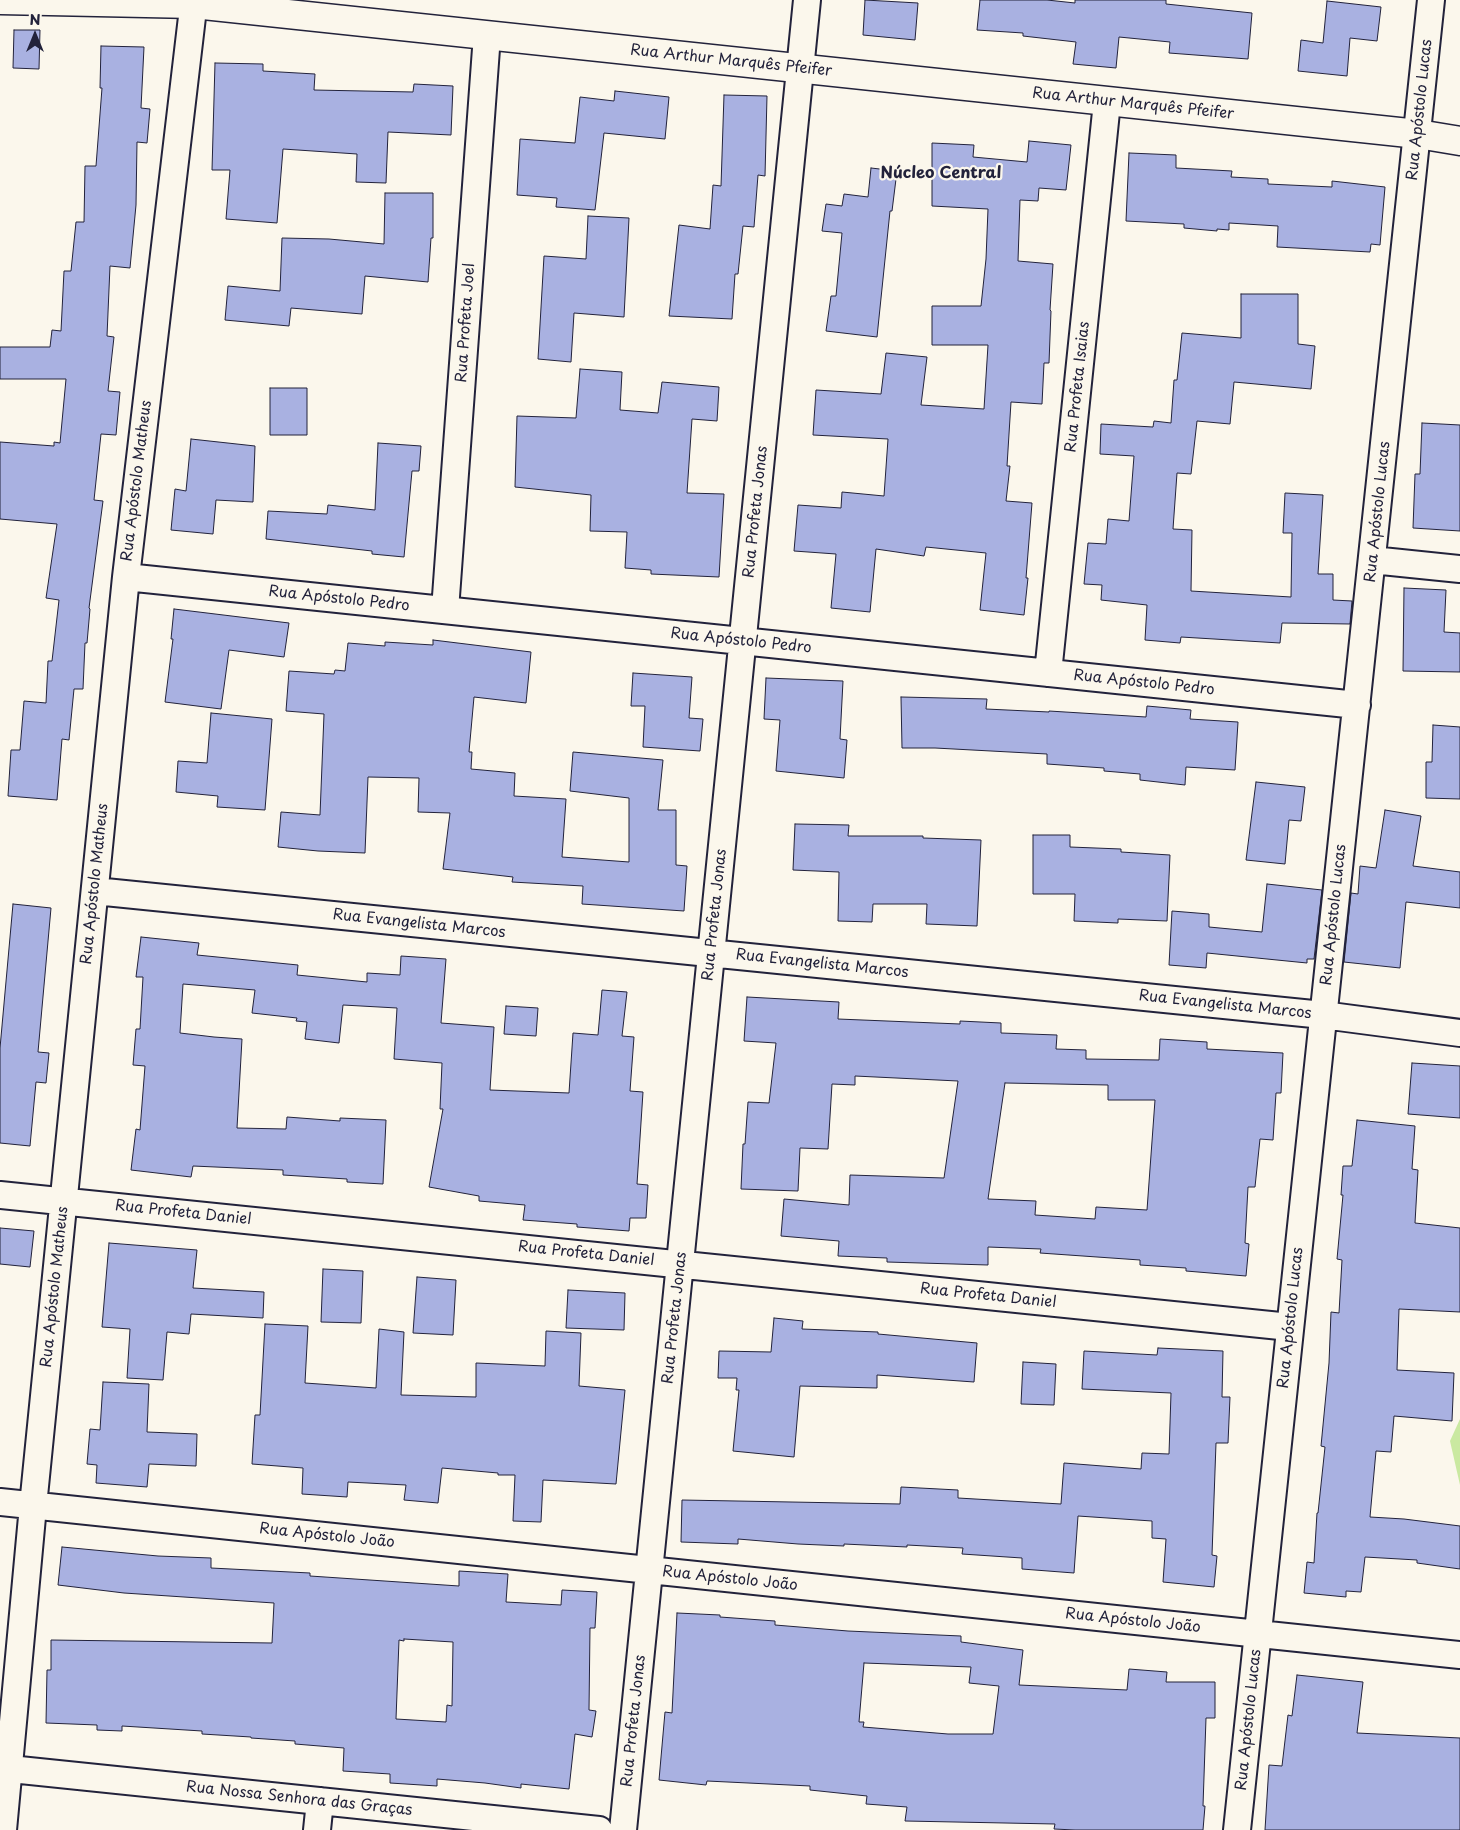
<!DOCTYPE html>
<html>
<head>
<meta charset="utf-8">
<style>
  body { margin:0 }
  #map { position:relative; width:1460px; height:1830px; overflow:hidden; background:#fbf7ec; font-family:"Playpen Sans",sans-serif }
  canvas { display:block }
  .north { position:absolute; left:10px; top:10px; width:50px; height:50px; -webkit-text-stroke:4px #fbf7ec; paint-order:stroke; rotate:0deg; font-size:14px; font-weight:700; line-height:20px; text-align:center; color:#22223b }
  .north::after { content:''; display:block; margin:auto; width:18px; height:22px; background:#22223b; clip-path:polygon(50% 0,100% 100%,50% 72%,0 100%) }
</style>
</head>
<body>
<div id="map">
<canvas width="1460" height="1830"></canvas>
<div class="north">N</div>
</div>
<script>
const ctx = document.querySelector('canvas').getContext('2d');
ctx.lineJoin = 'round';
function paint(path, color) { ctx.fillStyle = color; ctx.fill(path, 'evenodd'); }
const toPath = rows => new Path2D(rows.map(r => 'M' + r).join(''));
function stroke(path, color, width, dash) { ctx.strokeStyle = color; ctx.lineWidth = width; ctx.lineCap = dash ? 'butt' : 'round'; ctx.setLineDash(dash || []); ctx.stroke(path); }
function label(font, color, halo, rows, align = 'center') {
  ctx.font = font + ' "Playpen Sans",sans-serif'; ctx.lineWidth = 4.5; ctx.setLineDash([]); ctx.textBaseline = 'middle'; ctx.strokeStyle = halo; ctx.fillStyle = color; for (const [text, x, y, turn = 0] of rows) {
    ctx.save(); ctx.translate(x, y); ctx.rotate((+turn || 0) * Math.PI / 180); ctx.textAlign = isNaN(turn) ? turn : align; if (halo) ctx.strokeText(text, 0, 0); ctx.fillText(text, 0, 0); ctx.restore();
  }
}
paint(toPath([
  [1460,1419,1460,1485,1450,1441]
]), '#cae9a1');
const building = toPath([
  [865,0,918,3,915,40,863,35,865,0],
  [980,0,1047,0,1075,3,1075,0,1166,0,1166,4,1252,13,1248,59,1169,53,1170,42,1119,37,1116,68,1073,64,1076,42,1023,36,1023,33,977,30,980,0],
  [1327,1,1381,7,1377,41,1350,38,1347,76,1298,71,1301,40,1323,43,1327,1],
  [14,30,40,30,39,69,13,68,14,30],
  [101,46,144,47,141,108,150,109,147,143,137,142,136,205,130,268,110,266,107,336,114,337,108,391,120,392,116,435,101,434,94,500,103,501,89,608,90,609,87,643,85,643,83,689,74,689,69,740,62,739,57,800,8,796,11,750,20,750,24,701,46,703,48,661,52,661,59,600,46,598,57,524,0,519,0,442,54,446,54,442,60,443,66,379,0,379,0,347,50,347,52,330,61,331,64,271,71,271,76,222,84,222,85,166,96,166,102,88,100,88,101,46],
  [215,63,263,64,263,71,315,74,314,90,413,92,414,84,453,86,451,135,388,132,386,183,356,182,357,154,283,149,277,223,226,219,230,170,212,170,215,63],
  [615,91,669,97,665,139,604,133,595,210,556,207,557,198,517,195,520,139,575,143,580,97,614,101,615,91],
  [724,95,767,96,765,176,758,175,754,227,743,226,738,274,735,274,732,319,669,316,679,225,710,229,713,185,721,186,724,95],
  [1029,141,1071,145,1066,190,1039,188,1038,201,1020,200,1018,261,1053,264,1050,310,1051,311,1049,363,1044,363,1042,404,1011,402,1007,466,1010,466,1006,501,1032,503,1026,578,1028,578,1024,615,980,610,986,553,926,547,924,556,876,549,870,612,831,608,836,554,794,551,798,505,841,508,842,492,884,496,888,439,813,435,816,390,881,394,886,353,927,357,921,405,984,409,988,345,932,345,932,306,981,306,986,259,988,209,932,206,932,143,974,145,973,157,1027,162,1029,141],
  [1129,153,1176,155,1176,168,1232,171,1231,177,1268,179,1268,184,1332,187,1332,181,1385,187,1380,245,1371,244,1370,252,1277,247,1278,226,1229,223,1229,230,1217,229,1217,231,1184,228,1184,224,1126,221,1129,153],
  [871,168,897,171,892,211,890,211,877,337,826,331,831,296,836,296,842,233,822,231,826,204,842,206,844,194,868,197,871,168],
  [385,193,433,193,433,238,431,238,428,282,365,276,362,314,291,308,289,326,225,320,228,286,280,291,282,238,329,239,384,244,385,193],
  [588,216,629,218,624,317,574,313,571,362,538,359,544,256,586,259,588,216],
  [1241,294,1298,294,1298,344,1315,346,1311,389,1234,382,1230,424,1197,421,1191,474,1177,473,1173,529,1192,530,1191,591,1291,597,1292,533,1283,533,1285,493,1323,495,1318,574,1333,574,1333,600,1352,601,1350,624,1282,623,1280,643,1181,637,1180,643,1145,640,1147,605,1101,600,1102,585,1084,584,1088,543,1106,544,1108,519,1129,521,1134,456,1100,454,1101,424,1153,427,1154,421,1171,423,1174,380,1177,380,1182,333,1241,338,1241,294],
  [580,369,622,372,620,410,658,413,662,382,719,387,717,421,692,419,687,493,724,494,719,577,651,574,651,570,625,568,627,532,590,531,591,495,515,487,517,416,576,418,580,369],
  [270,388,307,388,307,435,270,435,270,388],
  [1422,423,1460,425,1460,531,1413,528,1415,474,1420,474,1422,423],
  [191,439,255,446,253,502,216,500,213,534,171,530,175,489,186,491,191,439],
  [378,443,421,446,419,471,412,471,404,557,372,554,372,551,266,539,268,511,327,514,328,505,375,510,378,443],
  [1404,588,1446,590,1444,632,1460,633,1460,672,1403,671,1404,588],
  [174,609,289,623,284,657,229,650,221,709,165,702,173,639,171,639,174,609],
  [433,640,531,652,526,703,474,697,469,752,472,752,471,769,515,773,514,796,566,799,562,857,629,862,629,798,570,791,573,752,663,760,658,810,676,810,676,865,687,866,684,911,582,904,583,886,512,882,513,877,443,869,450,813,418,812,419,778,368,777,365,853,318,851,278,847,281,812,320,815,324,714,286,711,289,671,334,674,335,670,345,671,348,643,385,646,385,642,433,645,433,640],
  [633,673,692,677,689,718,703,719,700,751,643,747,645,706,631,706,633,673],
  [766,678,843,681,840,739,847,740,844,778,776,771,780,720,764,719,766,678],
  [901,697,987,699,986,709,1049,712,1049,711,1146,717,1147,706,1191,710,1190,719,1238,722,1235,770,1186,767,1185,785,1140,780,1140,774,1104,771,1104,768,1047,764,1047,754,935,748,902,748,901,697],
  [211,713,272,719,265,810,217,807,218,796,176,792,178,761,207,763,211,713],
  [1433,725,1460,727,1460,799,1426,798,1426,762,1432,762,1433,725],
  [1256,782,1305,787,1301,821,1289,820,1285,864,1246,860,1256,782],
  [1385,810,1421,816,1413,866,1460,872,1460,908,1406,902,1400,968,1344,962,1351,893,1358,894,1360,866,1376,868,1385,810],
  [795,824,849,825,848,836,923,836,923,838,981,840,977,926,926,924,927,904,873,904,872,922,838,921,839,872,793,870,795,824],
  [1033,835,1070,835,1070,847,1121,849,1121,852,1170,855,1167,921,1118,919,1118,923,1074,921,1075,894,1033,894,1033,835],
  [1267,884,1322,890,1314,959,1307,959,1307,963,1207,953,1206,968,1169,965,1172,911,1209,914,1209,927,1262,932,1267,884],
  [13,904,51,908,38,1052,49,1053,46,1083,36,1082,30,1146,0,1143,0,1048,13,904],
  [141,937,199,943,197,955,298,965,297,975,367,982,367,973,400,975,401,956,446,959,441,1023,494,1027,490,1090,569,1093,573,1033,598,1035,602,990,627,992,622,1036,634,1037,630,1091,643,1092,637,1184,648,1185,646,1218,630,1218,629,1231,577,1227,577,1224,523,1220,525,1205,479,1201,479,1196,429,1187,443,1109,440,1109,442,1063,394,1059,397,1008,343,1005,339,1043,305,1039,307,1022,296,1021,297,1018,252,1013,255,990,183,984,180,1033,214,1037,242,1039,237,1128,286,1129,287,1117,340,1121,340,1118,386,1120,383,1184,347,1182,347,1179,283,1175,283,1170,193,1166,191,1177,131,1170,136,1129,140,1130,145,1066,133,1065,136,1029,140,1029,143,977,136,977,141,937],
  [747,997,839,1002,838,1019,960,1024,960,1021,1001,1023,1001,1033,1057,1035,1056,1049,1086,1050,1086,1059,1159,1060,1160,1039,1207,1042,1207,1049,1283,1053,1281,1093,1276,1093,1273,1140,1260,1139,1255,1187,1248,1187,1245,1243,1249,1244,1246,1276,1186,1271,1186,1268,1140,1265,1140,1260,1040,1253,1041,1249,988,1247,988,1265,887,1262,887,1258,838,1256,839,1241,781,1236,784,1199,849,1205,850,1175,944,1178,958,1081,855,1076,855,1085,832,1084,828,1149,800,1148,798,1191,741,1189,743,1144,745,1144,748,1102,769,1103,776,1043,744,1041,747,997],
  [1005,1083,1108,1085,1108,1100,1155,1100,1147,1210,1096,1207,1095,1219,1035,1215,1036,1201,988,1199,1005,1083],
  [506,1006,538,1008,536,1036,504,1034,506,1006],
  [1412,1063,1460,1066,1460,1118,1408,1114,1412,1063],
  [1357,1120,1415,1126,1412,1169,1418,1170,1415,1223,1460,1228,1460,1312,1399,1309,1397,1370,1454,1373,1452,1421,1394,1416,1391,1452,1376,1451,1370,1517,1404,1519,1460,1526,1460,1569,1417,1563,1417,1560,1365,1557,1361,1592,1346,1591,1346,1597,1304,1593,1307,1562,1314,1563,1317,1513,1318,1513,1325,1447,1321,1446,1329,1363,1331,1312,1339,1313,1342,1260,1337,1259,1343,1195,1341,1195,1343,1166,1352,1166,1357,1120],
  [0,1228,34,1231,30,1267,0,1264,0,1228],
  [109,1243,197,1250,193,1288,264,1292,263,1318,191,1314,189,1334,167,1332,163,1380,127,1378,130,1329,102,1327,109,1243],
  [323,1269,363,1271,361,1323,321,1322,323,1269],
  [417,1277,456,1280,453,1335,413,1333,417,1277],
  [568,1290,625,1293,624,1330,566,1328,568,1290],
  [774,1318,803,1321,802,1329,878,1332,878,1334,977,1343,974,1382,877,1375,877,1388,800,1386,794,1457,733,1451,739,1390,736,1390,737,1378,718,1378,719,1351,771,1352,774,1318],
  [265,1324,308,1326,305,1383,376,1388,379,1329,404,1332,401,1395,476,1397,476,1363,545,1366,546,1331,581,1333,579,1386,625,1390,616,1484,543,1480,541,1522,513,1521,515,1475,498,1475,498,1473,442,1468,438,1503,404,1500,406,1485,348,1482,347,1497,302,1494,303,1468,252,1464,255,1415,260,1415,265,1324],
  [1158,1348,1223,1351,1222,1397,1230,1397,1228,1443,1216,1443,1212,1555,1217,1556,1214,1587,1163,1582,1166,1539,1152,1538,1152,1521,1078,1516,1074,1573,1022,1569,1022,1558,962,1554,963,1548,907,1545,907,1547,844,1544,844,1546,798,1544,738,1539,738,1544,681,1542,682,1500,900,1504,901,1487,958,1490,958,1498,1061,1504,1064,1463,1141,1469,1142,1453,1169,1454,1171,1393,1082,1389,1084,1351,1157,1355,1158,1348],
  [1023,1362,1056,1364,1054,1405,1021,1404,1023,1362],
  [103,1382,149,1384,147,1432,197,1434,196,1466,149,1464,147,1487,96,1483,97,1465,87,1464,90,1429,100,1430,103,1382],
  [62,1547,158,1556,211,1558,211,1568,310,1573,310,1576,459,1586,459,1571,508,1574,506,1602,561,1605,562,1590,597,1592,595,1628,590,1628,589,1710,596,1711,592,1737,575,1734,569,1789,521,1784,521,1788,485,1783,437,1779,437,1786,390,1783,390,1774,343,1771,344,1748,295,1744,295,1741,251,1738,251,1737,202,1734,202,1731,122,1726,122,1731,97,1730,97,1725,46,1723,47,1670,51,1670,51,1640,272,1643,274,1603,124,1593,58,1585,62,1547],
  [404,1639,453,1642,452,1706,447,1705,446,1722,396,1719,399,1640,404,1641,404,1639],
  [677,1613,720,1615,720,1617,775,1621,775,1625,848,1631,961,1636,961,1642,1023,1650,1019,1685,1127,1690,1129,1669,1167,1672,1166,1682,1215,1682,1215,1718,1206,1718,1203,1806,1205,1806,1203,1830,1075,1830,1054,1829,1055,1824,905,1821,907,1807,866,1804,867,1796,810,1790,810,1786,707,1781,706,1785,659,1780,665,1712,672,1713,677,1613],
  [864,1663,971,1667,969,1683,999,1686,993,1734,948,1734,863,1727,864,1722,859,1722,864,1663],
  [1297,1675,1363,1682,1357,1733,1460,1738,1460,1830,1265,1830,1269,1765,1282,1766,1288,1715,1292,1716,1297,1675]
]);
paint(building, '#a9b1e1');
stroke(building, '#22223b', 1);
const minor = toPath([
  [1372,560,1460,569],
  [126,577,1357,705],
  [445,610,487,35],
  [1048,673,1107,102],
  [95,891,1323,1015,1460,1033],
  [0,1195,1290,1327],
  [0,1502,1460,1655],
  [0,1768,599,1830],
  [3,1830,33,1506,126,577,194,0],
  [317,1830,320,1801],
  [623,1830,807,0],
  [1237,1830,1431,0]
]);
const tertiary = toPath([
  [0,0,194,4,1418,134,1460,141]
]);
stroke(minor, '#22223b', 30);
stroke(tertiary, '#22223b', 31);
stroke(minor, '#fbf7ec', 26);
stroke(tertiary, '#fbf7ec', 28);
label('15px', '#22223b', '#fbf7ec', [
  ["Rua Arthur Marquês Pfeifer",731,61,6],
  ["Rua Arthur Marquês Pfeifer",1133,104,6],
  ["Rua Apóstolo Lucas",1420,110,-84],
  ["Rua Profeta Joel",466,323,-86],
  ["Rua Profeta Isaias",1078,387,-84],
  ["Rua Apóstolo Matheus",137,481,-83],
  ["Rua Profeta Jonas",756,512,-84],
  ["Rua Apóstolo Lucas",1378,512,-84],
  ["Rua Apóstolo Pedro",339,599,6],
  ["Rua Apóstolo Pedro",741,641,6],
  ["Rua Apóstolo Pedro",1144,683,6],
  ["Rua Apóstolo Matheus",95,884,-84],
  ["Rua Profeta Jonas",715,915,-84],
  ["Rua Apóstolo Lucas",1334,915,-84],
  ["Rua Evangelista Marcos",419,924,6],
  ["Rua Evangelista Marcos",822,964,6],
  ["Rua Evangelista Marcos",1225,1005,6],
  ["Rua Profeta Daniel",183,1213,6],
  ["Rua Profeta Daniel",586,1254,6],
  ["Rua Apóstolo Matheus",55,1287,-84],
  ["Rua Profeta Daniel",988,1296,6],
  ["Rua Profeta Jonas",675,1318,-84],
  ["Rua Apóstolo Lucas",1291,1318,-84],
  ["Rua Apóstolo João",327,1536,6],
  ["Rua Apóstolo João",730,1579,6],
  ["Rua Apóstolo João",1133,1621,6],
  ["Rua Apóstolo Lucas",1249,1720,-84],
  ["Rua Profeta Jonas",634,1721,-84],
  ["Rua Nossa Senhora das Graças",299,1799,6]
]);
label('bold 16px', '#22223b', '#fbf7ec', [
  ["Núcleo Central",941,174]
]);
</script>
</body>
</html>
